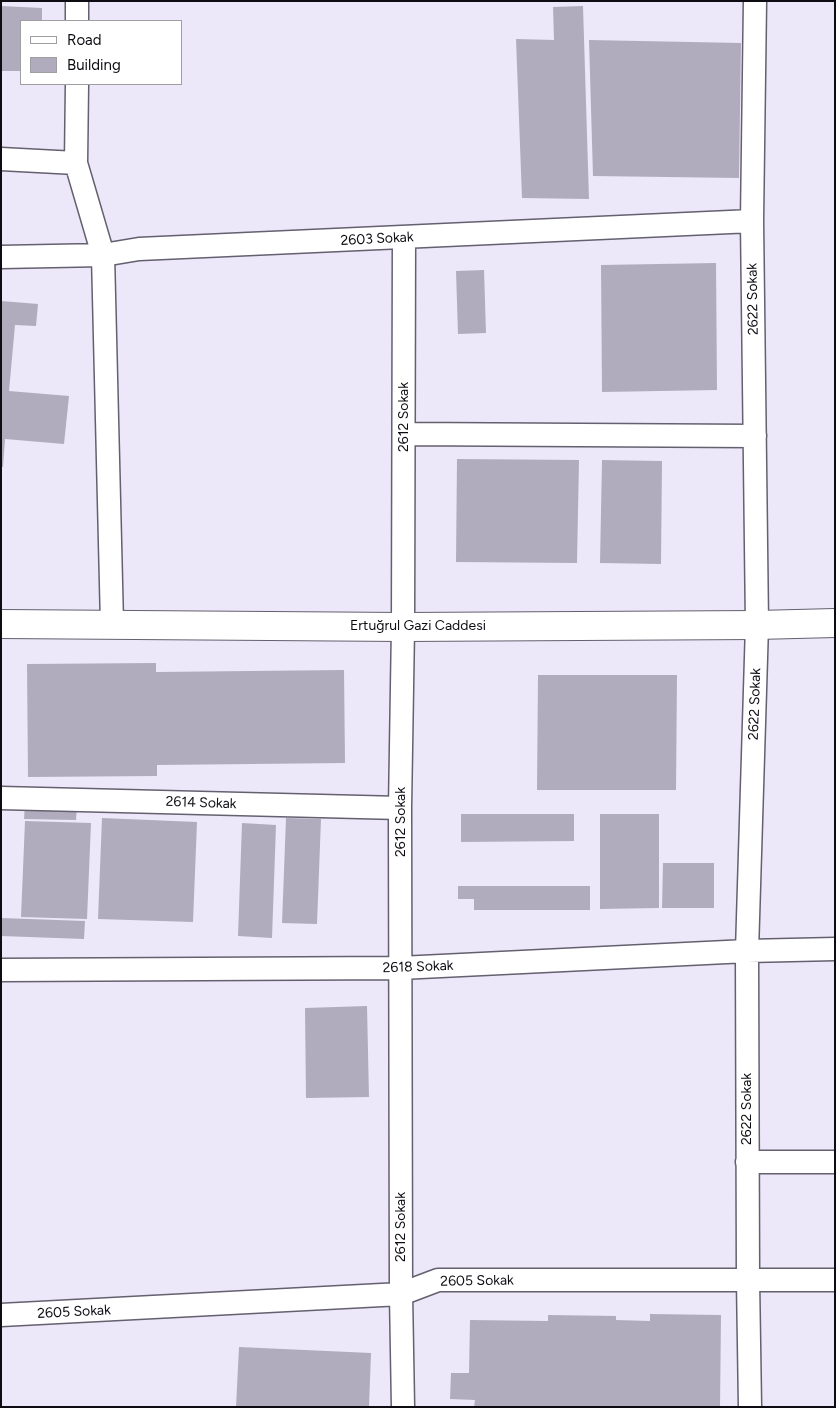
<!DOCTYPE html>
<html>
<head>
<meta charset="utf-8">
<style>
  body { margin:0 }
  #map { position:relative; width:836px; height:1408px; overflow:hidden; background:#ece7f9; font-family:Figtree,sans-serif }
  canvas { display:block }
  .frame { position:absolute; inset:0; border:2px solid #0e0c12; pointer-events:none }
  .legend { position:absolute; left:20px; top:20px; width:162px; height:65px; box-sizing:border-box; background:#fff; border:1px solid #9f9ea0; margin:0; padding:6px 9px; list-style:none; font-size:15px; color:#0e0c12 }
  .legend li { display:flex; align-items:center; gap:10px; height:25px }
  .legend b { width:25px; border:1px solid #9f9ea0 }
</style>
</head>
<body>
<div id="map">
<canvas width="836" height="1408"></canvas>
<div class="frame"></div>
<ul class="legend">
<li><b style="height:6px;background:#fff"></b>Road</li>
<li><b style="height:14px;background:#b1acbd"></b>Building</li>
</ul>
</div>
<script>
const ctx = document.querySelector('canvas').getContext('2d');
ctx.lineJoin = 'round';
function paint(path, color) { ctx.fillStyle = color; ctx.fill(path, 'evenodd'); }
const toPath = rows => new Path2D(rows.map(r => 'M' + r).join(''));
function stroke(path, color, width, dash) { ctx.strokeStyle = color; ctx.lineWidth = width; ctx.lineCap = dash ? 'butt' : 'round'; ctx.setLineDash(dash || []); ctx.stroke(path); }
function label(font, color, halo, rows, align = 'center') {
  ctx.font = font + ' Figtree,sans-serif'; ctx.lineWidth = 4; ctx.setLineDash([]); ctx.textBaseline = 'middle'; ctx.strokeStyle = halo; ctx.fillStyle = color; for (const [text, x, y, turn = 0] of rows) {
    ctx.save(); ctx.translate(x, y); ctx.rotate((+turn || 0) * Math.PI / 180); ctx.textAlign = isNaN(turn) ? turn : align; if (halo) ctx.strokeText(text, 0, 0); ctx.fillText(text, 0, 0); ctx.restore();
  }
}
paint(toPath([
  [1,6,42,8,42,21,21,21,21,71,1,71],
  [583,6,589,199,522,198,516,39,554,40,553,7],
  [589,40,741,43,739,178,593,176],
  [716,263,717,390,602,392,601,265],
  [484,270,486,333,458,334,456,271],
  [1,301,38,304,36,326,15,325,9,391,69,396,64,444,5,439,3,467,1,467],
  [457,459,579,460,577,563,456,562],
  [602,460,662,461,661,564,600,563],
  [156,663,156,672,344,670,345,763,157,765,157,776,28,777,27,664],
  [538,675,677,675,676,790,537,790],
  [25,804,77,806,76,820,24,819],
  [461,814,574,814,574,841,461,842],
  [600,814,659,814,659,908,600,909],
  [102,818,197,822,193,922,98,919],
  [286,818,321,819,317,924,282,923],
  [25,821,91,823,87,919,21,917],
  [242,823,276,825,272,938,238,936],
  [663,863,714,863,714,908,662,908],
  [458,886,590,886,590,910,474,910,474,899,458,899],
  [1,918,85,921,84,939,1,936],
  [367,1006,369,1097,306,1098,305,1008],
  [650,1314,721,1315,720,1407,474,1407,475,1400,450,1399,451,1373,469,1373,470,1320,548,1321,548,1315,616,1316,616,1320,650,1321],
  [239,1347,371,1353,369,1407,236,1407]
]), '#b1acbd');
const minor = toPath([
  [77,21,77,1],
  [77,84,76,163,103,255,112,624],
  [1,159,76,163],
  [1,257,103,255,139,249,752,221],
  [404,434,755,436],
  [1,798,400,808],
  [1,970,400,968,747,951,835,949],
  [747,1162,835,1162],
  [1,1315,401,1294,438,1280,835,1280],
  [403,1407,401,1294,400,808,403,627,404,238],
  [750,1407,748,1280,747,951,757,625,752,221,755,1]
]);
const major = toPath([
  [1,624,403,627,757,625,835,623]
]);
stroke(minor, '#64606f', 25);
stroke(major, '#64606f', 30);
stroke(minor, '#fff', 22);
stroke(major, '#fff', 28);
label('14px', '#0e0c12', '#fff', [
  ["2603 Sokak",377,239,-3],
  ["2622 Sokak",753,299,-91],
  ["2612 Sokak",404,417,-90],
  ["Ertuğrul Gazi Caddesi",418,626],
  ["2622 Sokak",755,704,-88],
  ["2614 Sokak",201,803,2],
  ["2612 Sokak",401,822,-90],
  ["2618 Sokak",418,967,-2],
  ["2622 Sokak",747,1109,-90],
  ["2612 Sokak",401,1227,-90],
  ["2605 Sokak",477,1281,-1],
  ["2605 Sokak",74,1312,-3]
]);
</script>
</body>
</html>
